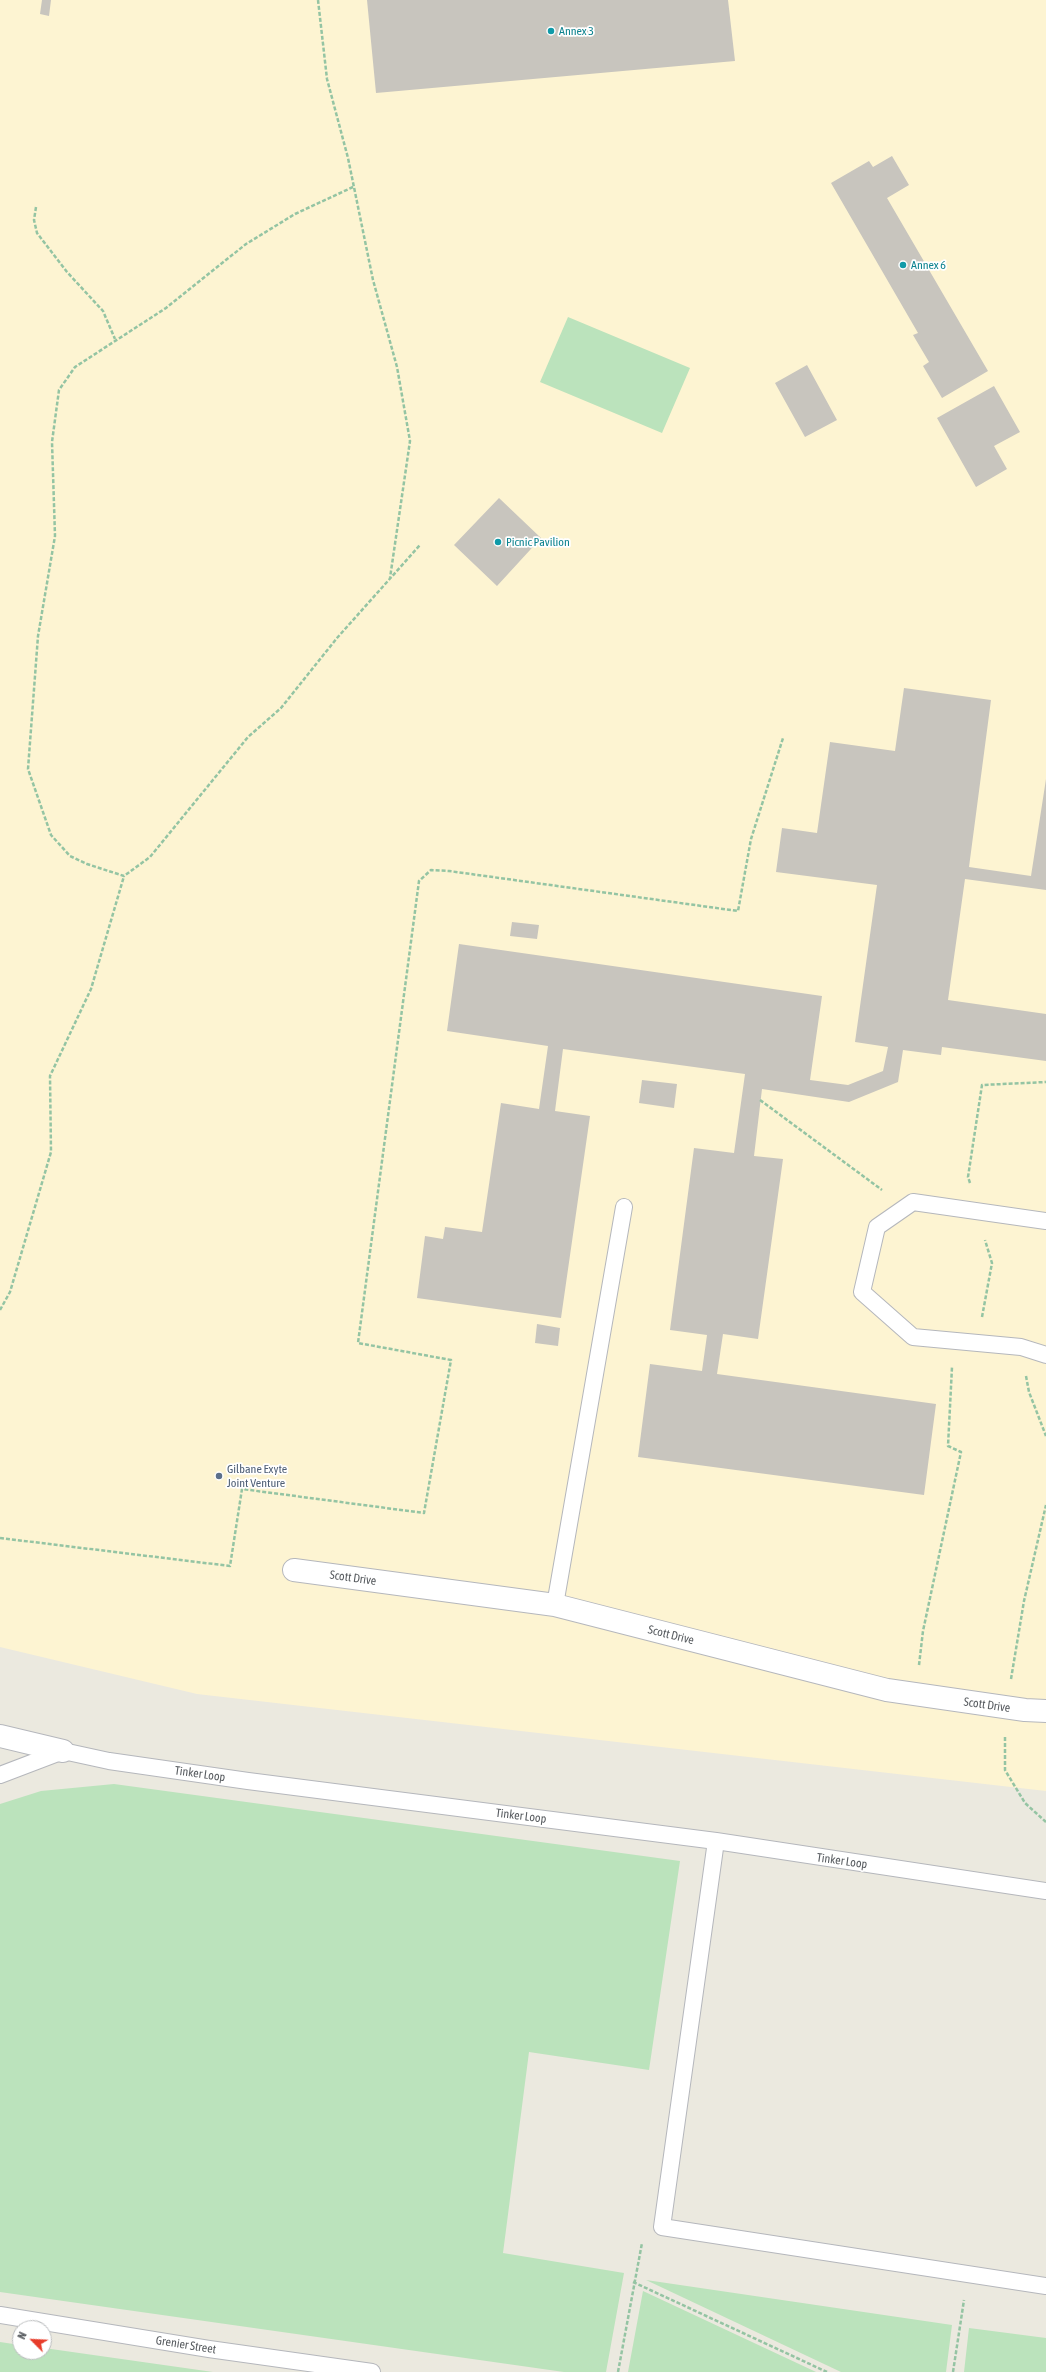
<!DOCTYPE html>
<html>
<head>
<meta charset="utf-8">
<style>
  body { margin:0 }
  #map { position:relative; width:1046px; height:2372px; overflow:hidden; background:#ebe9df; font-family:"Asap Condensed",sans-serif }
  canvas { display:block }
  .north { position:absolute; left:12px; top:2320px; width:40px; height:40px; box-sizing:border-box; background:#fff; border:1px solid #bcbebf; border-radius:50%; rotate:294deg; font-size:11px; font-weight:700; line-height:16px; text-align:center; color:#585c60 }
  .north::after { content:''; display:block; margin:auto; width:14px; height:18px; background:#e73c2a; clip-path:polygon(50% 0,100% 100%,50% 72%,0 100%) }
</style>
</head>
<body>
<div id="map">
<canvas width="1046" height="2372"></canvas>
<div class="north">N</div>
</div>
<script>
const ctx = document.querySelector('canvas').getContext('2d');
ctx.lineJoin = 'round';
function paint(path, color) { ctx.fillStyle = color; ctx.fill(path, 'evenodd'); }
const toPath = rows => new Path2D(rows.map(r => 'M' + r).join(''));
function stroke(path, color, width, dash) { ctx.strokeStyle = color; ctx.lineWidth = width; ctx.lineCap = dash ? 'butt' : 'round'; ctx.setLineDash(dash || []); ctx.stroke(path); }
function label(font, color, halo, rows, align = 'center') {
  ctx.font = font + ' "Asap Condensed",sans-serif'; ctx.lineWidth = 3.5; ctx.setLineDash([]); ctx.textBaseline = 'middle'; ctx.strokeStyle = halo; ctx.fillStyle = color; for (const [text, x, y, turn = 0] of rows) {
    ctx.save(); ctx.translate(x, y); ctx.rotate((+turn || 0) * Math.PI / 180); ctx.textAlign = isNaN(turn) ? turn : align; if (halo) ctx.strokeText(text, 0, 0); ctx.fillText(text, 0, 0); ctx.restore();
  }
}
paint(toPath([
  [0,0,1046,0,1046,1791,197,1694,0,1647]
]), '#fdf4d2');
paint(toPath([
  [568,317,690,368,662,433,540,382],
  [114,1784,680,1861,649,2070,529,2052,503,2253,624,2273,606,2372,564,2372,0,2292,0,1804,41,1791],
  [646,2280,952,2325,946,2372,841,2372],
  [643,2291,814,2371,816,2372,628,2372],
  [969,2328,1046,2338,1046,2372,964,2372],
  [0,2342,20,2345,20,2352,44,2352,44,2348,213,2372,0,2372]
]), '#bbe3bc');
paint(toPath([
  [42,0,51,0,49,16,40,14],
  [367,0,728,0,735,61,376,93],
  [892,156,909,185,887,198,988,371,942,398,923,366,929,362,913,335,918,333,831,183,869,161,873,167],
  [807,365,837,420,805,437,775,383],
  [994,386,1020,432,994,446,1007,469,976,487,937,418],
  [499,498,541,538,497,586,454,545],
  [904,688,991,700,969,867,1031,876,1046,779,1046,890,965,879,948,1000,1046,1014,1046,1061,942,1047,941,1055,903,1050,898,1082,849,1102,762,1089,754,1156,783,1159,758,1339,723,1334,717,1374,936,1404,924,1495,638,1457,650,1364,702,1371,707,1335,670,1330,694,1148,734,1153,745,1074,563,1049,555,1111,590,1116,561,1318,417,1298,425,1236,443,1239,445,1227,482,1232,501,1103,539,1109,548,1046,447,1031,459,944,822,996,810,1080,848,1085,883,1071,888,1047,855,1042,877,885,776,872,782,828,817,833,830,742,895,751],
  [512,922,539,925,537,939,510,936],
  [642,1080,677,1084,674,1108,639,1103],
  [537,1324,560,1328,558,1346,535,1343]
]), '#c8c5be');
const service = toPath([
  [1046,1221,913,1202,877,1227,862,1292,913,1337,1021,1347,1046,1355],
  [555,1605,624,1207],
  [0,1775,63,1751,109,1761,248,1781,716,1841,1046,1891],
  [716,1841,662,2227,1046,2286],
  [0,2315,209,2349,372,2372]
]);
const minor = toPath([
  [294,1570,555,1605,887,1690,1025,1710,1046,1711],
  [0,1736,63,1751]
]);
stroke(service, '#b5b7bc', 18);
stroke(minor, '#b5b7bc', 24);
stroke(toPath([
  [318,0,327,79,348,158,373,280,397,367,410,441,390,578],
  [353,187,295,214,246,244,166,308,75,367,59,390,52,442,55,536,38,636,28,769,51,835,70,856,87,864,124,876,150,857,248,737,281,708,337,638,420,545],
  [36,207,34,220,37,233,67,272,103,311,115,339],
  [760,1100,882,1190],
  [970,1183,968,1177,982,1085,1046,1082],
  [0,1310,10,1292,51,1152,50,1076,91,989,124,876],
  [982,1317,992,1263,985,1240],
  [1026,1376,1029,1392,1046,1436],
  [0,1538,230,1566,242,1489,424,1513,451,1360,358,1343,419,881,431,870,449,871,738,911,751,839,783,738],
  [919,1665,923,1631,961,1452,948,1446,952,1367],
  [1011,1679,1024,1601,1046,1505],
  [1005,1737,1005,1770,1025,1803,1046,1822],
  [633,2282,827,2372],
  [618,2372,642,2243],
  [953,2372,964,2300]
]), '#94c4a3', 2.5, [4, 2]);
stroke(service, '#fff', 16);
stroke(minor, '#fff', 22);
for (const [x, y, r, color] of [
  [551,31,4,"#0f9aa8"],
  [903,265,4,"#0f9aa8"],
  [498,542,4,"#0f9aa8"],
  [219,1476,4,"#5c6f8a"]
]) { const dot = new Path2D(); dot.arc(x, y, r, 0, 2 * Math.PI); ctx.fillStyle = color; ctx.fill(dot); stroke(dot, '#fff', 1.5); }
label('12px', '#0d838f', '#fff', [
  ["Annex 3",559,31],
  ["Annex 6",911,265],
  ["Picnic Pavilion",506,542]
], 'left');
label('12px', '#4e5e75', '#fff', [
  ["Gilbane Exyte",227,1469],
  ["Joint Venture",227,1483]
], 'left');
label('12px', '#585c60', '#fff', [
  ["Scott Drive",353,1578,8],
  ["Scott Drive",671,1635,14],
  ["Scott Drive",987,1705,8],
  ["Tinker Loop",200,1774,8],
  ["Tinker Loop",521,1816,7],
  ["Tinker Loop",842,1861,8],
  ["Grenier Street",186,2345,9]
]);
</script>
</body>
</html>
